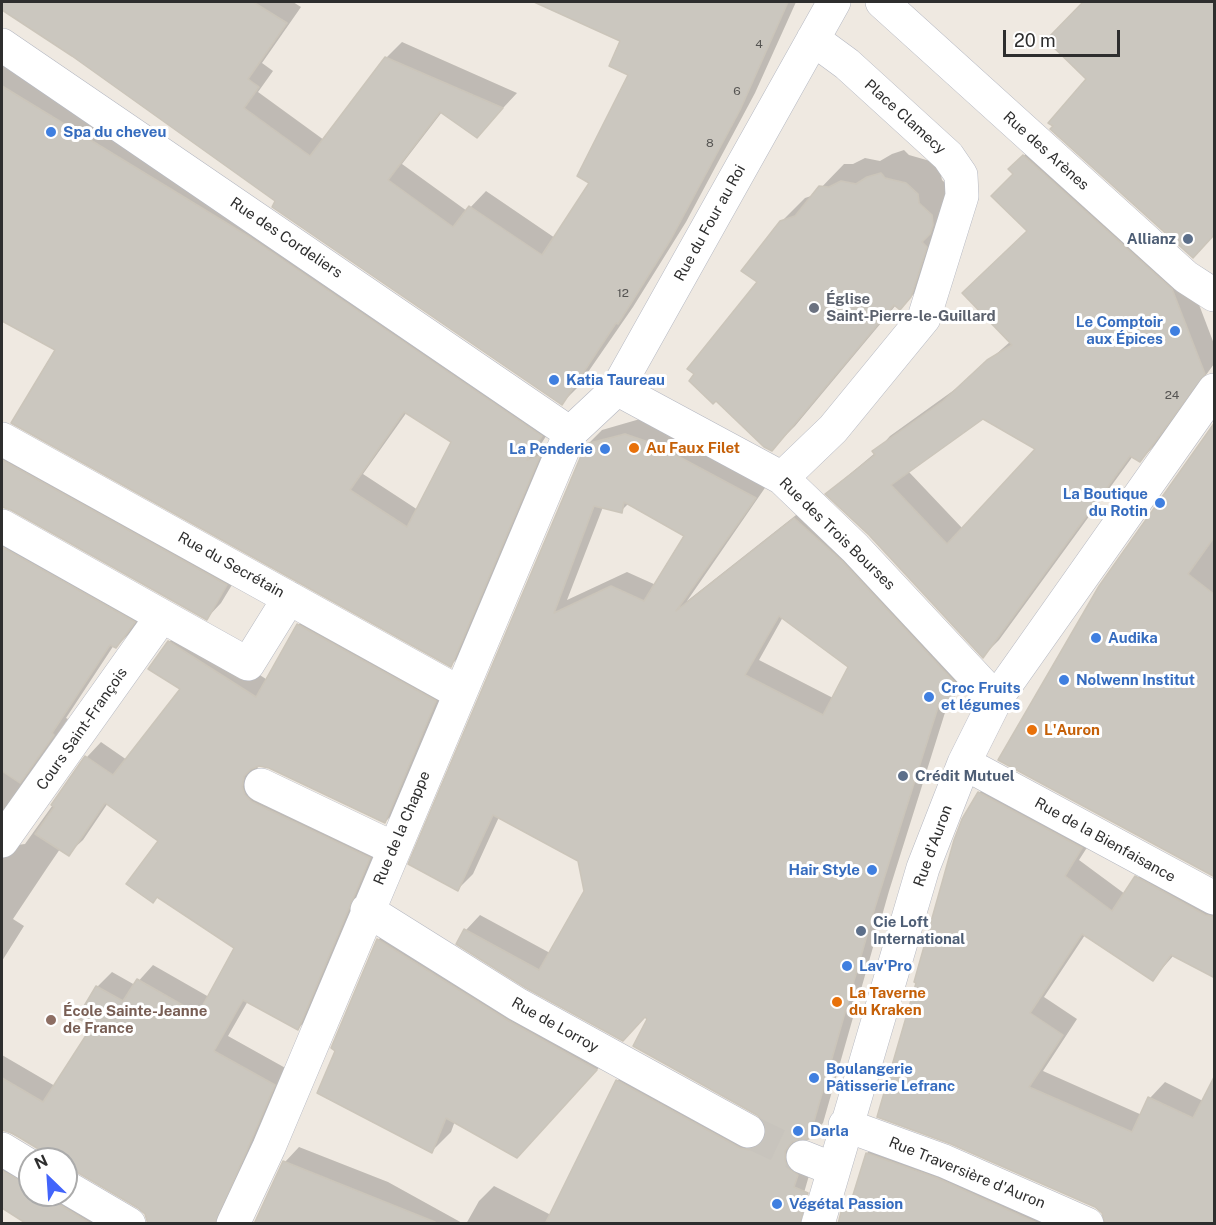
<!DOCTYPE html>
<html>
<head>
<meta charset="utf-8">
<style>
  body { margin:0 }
  #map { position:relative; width:1216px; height:1225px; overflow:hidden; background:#efe9e1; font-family:"Public Sans",sans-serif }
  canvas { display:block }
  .frame { position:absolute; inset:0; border:3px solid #2e2e2e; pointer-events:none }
  .north { position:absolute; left:18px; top:1147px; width:60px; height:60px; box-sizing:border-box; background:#fff; border:2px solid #ababab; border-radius:50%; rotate:335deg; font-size:16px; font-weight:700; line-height:24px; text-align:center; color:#2e2e2e }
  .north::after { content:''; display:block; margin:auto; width:21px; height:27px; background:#4264fb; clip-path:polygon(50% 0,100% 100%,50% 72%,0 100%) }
  .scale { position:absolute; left:1003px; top:30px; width:117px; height:27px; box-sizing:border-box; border:3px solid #2e2e2e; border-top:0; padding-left:8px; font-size:18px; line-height:21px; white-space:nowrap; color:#2e2e2e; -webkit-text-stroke:4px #fff; paint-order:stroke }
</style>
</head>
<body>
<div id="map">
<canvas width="1216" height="1225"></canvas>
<div class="frame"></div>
<div class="north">N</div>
<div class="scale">20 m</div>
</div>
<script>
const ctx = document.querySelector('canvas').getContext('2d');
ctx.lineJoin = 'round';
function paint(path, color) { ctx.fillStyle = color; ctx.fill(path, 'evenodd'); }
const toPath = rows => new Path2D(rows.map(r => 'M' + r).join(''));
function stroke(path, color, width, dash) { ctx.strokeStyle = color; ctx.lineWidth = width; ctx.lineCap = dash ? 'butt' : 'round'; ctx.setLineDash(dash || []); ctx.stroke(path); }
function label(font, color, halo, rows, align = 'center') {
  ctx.font = font + ' "Public Sans",sans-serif'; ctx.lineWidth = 6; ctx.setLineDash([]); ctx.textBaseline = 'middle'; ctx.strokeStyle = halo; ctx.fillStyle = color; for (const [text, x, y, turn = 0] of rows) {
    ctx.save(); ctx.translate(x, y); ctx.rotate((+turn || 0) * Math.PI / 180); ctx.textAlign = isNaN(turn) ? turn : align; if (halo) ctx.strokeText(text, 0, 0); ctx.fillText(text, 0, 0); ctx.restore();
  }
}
paint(toPath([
  [2,2,293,2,301,7,262,63,273,71,258,92,324,140,386,58,402,42,517,93,477,136,442,112,402,164,467,211,486,191,555,238,591,182,630,74,622,40,584,23,591,2,796,2,755,93,686,222,633,307,577,388,562,403,73,55,2,9],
  [1085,2,1214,2,1214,234,1088,79,1048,40],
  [2,63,556,421,539,447,553,443,466,650,451,665,57,350,2,319],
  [407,412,453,442,418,510,363,474],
  [1040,140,1187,273,1214,344,1214,364,1155,445,1140,461,1133,456,999,640,983,656,870,534,827,493,875,453,890,436,961,385,1011,341,1029,231,1015,174,1010,169],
  [983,417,1037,449,963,529,908,471],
  [904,150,909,155,930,161,940,170,942,180,955,192,923,285,900,308,896,305,795,426,772,449,759,282,781,222,805,198,814,195,844,164,853,164,865,158,880,161,892,154],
  [640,419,769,482,687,601,810,504,974,673,948,703,889,891,823,1123,808,1138,799,1139,799,1145,810,1172,795,1224,466,1224,479,1201,494,1186,551,1215,617,1081,632,1066,755,1133,765,1135,768,1131,766,1121,646,1016,638,1024,466,930,480,915,550,953,585,891,580,860,499,817,473,874,458,889,587,445,602,430],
  [629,503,686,536,656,585,627,572,567,600,603,507,621,511],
  [783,617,850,666,833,698,759,660],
  [1214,424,1214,670,1000,759],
  [2,433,241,570,221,603,207,618,12,508,2,506],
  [2,522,148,607,131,632,116,647,114,645,66,718,68,719,2,813],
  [313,610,450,686,400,807,385,822,270,767,258,766,257,771,384,843,312,1014,298,1029,248,1001,228,1036,289,1070,236,1224,149,1224,147,1215,139,1207,76,1169,66,1167,66,1159,48,1159,41,1149,2,1129,2,1055,55,1086,94,1026,97,987,112,972,135,985,153,965,209,997,236,948,158,896,153,901,160,841,108,803,83,840,68,854,60,849,47,868,13,919,24,926,2,961,2,836,17,845,25,844,87,757,101,742,127,760,183,689,169,642,184,627,266,679,298,625],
  [995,777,1097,832,1079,860,1125,894,1151,862,1214,896,1214,976,1174,955,1153,979,1085,935,1044,997,1077,1019,1043,1071,1142,1115,1150,1098,1165,1082,1203,1101,1214,1224,1104,1213,1095,1206,952,1142,979,793],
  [398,920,615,1050,536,1137,455,1121,451,1132,432,1151,333,1048,379,939],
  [883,1138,1068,1224,848,1224,867,1153],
  [2,1144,30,1163,30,1195,66,1195,131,1224,33,1224,2,1205],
  [299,1147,388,1182,464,1224,256,1224,285,1162]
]), '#0003');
const building = toPath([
  [2,2,253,2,287,23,248,79,259,87,244,108,310,156,385,57,503,108,477,138,440,112,388,180,453,227,469,206,542,255,589,183,577,176,628,75,609,66,620,41,534,2,788,2,740,110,671,239,618,324,616,323,562,405,272,207,275,201,72,56,2,10,2,2],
  [1083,2,1215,2,1215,234,1193,258,1050,129,1053,126,1048,123,1086,79,1046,40,1083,2],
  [2,86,251,238,542,436,527,460,540,456,451,667,11,423,55,350,2,321,2,86],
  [404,412,451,442,407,527,350,490,404,412],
  [1023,155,1172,289,1205,374,1140,462,1130,456,983,658,869,535,825,494,875,455,872,451,943,401,987,360,1012,345,962,293,1027,231,991,196,1013,174,1008,169,1023,155],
  [983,419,1035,449,947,544,891,485,983,419],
  [881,173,885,178,906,183,918,194,919,203,932,215,933,225,930,234,922,242,927,247,911,297,900,310,894,305,772,451,764,447,716,401,713,404,689,381,694,374,687,369,757,282,741,271,780,221,795,216,819,186,829,187,841,181,856,184,867,177,881,173],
  [1215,422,1215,536,1188,574,1215,595,1215,877,998,760,1099,586,1215,422],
  [625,434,657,445,756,498,676,611,794,518,842,561,960,688,947,706,939,704,875,907,809,1139,792,1142,785,1151,785,1160,788,1168,798,1175,794,1187,808,1193,800,1224,545,1224,616,1080,740,1148,749,1150,758,1147,764,1141,767,1131,764,1122,757,1115,633,1046,647,1019,645,1017,623,1041,526,988,456,944,464,929,539,970,584,891,578,861,493,815,458,891,408,864,586,444,625,434],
  [624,502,684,536,644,601,611,586,554,613,594,506,622,513,624,502],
  [779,616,848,667,823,715,745,675,779,616],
  [2,460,227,585,207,620,11,510,2,507,2,460],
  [2,547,135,622,116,648,110,645,52,733,54,735,20,783,2,771,2,547],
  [297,624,436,701,385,823,269,768,259,766,251,769,244,776,242,787,245,795,252,802,370,858,298,1030,243,1000,214,1051,275,1085,215,1224,148,1224,145,1214,138,1208,75,1171,66,1168,66,1159,47,1159,40,1150,12,1133,2,1130,2,1078,43,1102,92,1026,77,1018,96,986,123,1001,137,979,198,1014,234,948,157,897,153,903,126,884,158,841,105,803,69,856,35,834,54,807,51,805,85,756,113,775,180,689,148,669,168,641,256,697,297,624],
  [978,792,1082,848,1065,876,1112,911,1135,876,1205,915,1215,917,1215,978,1171,955,1153,981,1082,934,1030,1013,1063,1035,1029,1087,1132,1132,1148,1097,1193,1118,1215,1075,1215,1224,1105,1224,1102,1213,1095,1207,951,1144,877,1117,916,983,914,982,954,840,962,819,978,792],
  [377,939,507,1020,597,1070,517,1158,446,1118,432,1153,317,1093,335,1051,331,1048,377,939],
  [866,1153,937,1178,1039,1224,838,1224,842,1208,848,1211,866,1153],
  [283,1161,435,1222,435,1224,254,1224,283,1161],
  [2,1171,30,1185,30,1195,49,1195,57,1203,91,1224,27,1224,2,1208,2,1171]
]);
paint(building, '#cbc7bf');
stroke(building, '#cbc5ba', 1.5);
stroke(toPath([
  [748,1131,803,1157]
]), '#c8c4bd', 33, [33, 16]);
const minor = toPath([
  [882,2,1186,277,1214,295],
  [2,45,570,433],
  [617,389,782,478,855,548,996,699],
  [2,439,460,693],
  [782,478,833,429,924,318,962,196,961,175,948,156,847,64,813,39],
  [2,526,162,616],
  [964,763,1214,898],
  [261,785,393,848],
  [2,841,162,616,248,664,289,598],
  [367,910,517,1004,748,1131],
  [845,1125,944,1161,1087,1224],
  [2,1149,30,1166],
  [803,1157,833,1169],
  [66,1187,129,1224],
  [233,1224,269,1147,570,433,617,389,834,2],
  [818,1224,923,868,964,763,996,699,1214,390]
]);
stroke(minor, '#b4b7c1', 34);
stroke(minor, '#fff', 33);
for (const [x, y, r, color] of [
  [51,132,6,"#3f7fe0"],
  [1188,239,6,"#5c6f8a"],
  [814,308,6,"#6b7280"],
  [1175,331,6,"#3f7fe0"],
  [554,380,6,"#3f7fe0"],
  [634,448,6,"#e8710a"],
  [605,449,6,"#3f7fe0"],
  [1160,503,6,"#3f7fe0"],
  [1096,638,6,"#3f7fe0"],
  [1064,680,6,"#3f7fe0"],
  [929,697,6,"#3f7fe0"],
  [1032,730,6,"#e8710a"],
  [903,776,6,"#5c6f8a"],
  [872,870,6,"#3f7fe0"],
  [861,931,6,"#5c6f8a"],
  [847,966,6,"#3f7fe0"],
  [837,1002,6,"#e8710a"],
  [51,1020,6,"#8d6e63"],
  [814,1078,6,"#3f7fe0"],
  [798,1131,6,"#3f7fe0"],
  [777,1204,6,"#3f7fe0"]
]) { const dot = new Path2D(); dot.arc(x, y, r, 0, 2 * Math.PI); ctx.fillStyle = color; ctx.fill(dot); stroke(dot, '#fff', 2); }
label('12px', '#555452', null, [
  ["4",759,44],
  ["6",737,91],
  ["8",710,143],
  ["12",623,293],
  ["24",1172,395]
]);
label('15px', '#2e2e2e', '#fff', [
  ["Place Clamecy",905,117,42],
  ["Rue des Arènes",1046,151,42],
  ["Rue du Four au Roi",710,223,-61],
  ["Rue des Cordeliers",286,238,34],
  ["Rue des Trois Bourses",837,534,44],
  ["Rue du Secrétain",231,565,29],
  ["Cours Saint-François",82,729,-55],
  ["Rue de la Chappe",402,828,-67],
  ["Rue de la Bienfaisance",1105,840,29],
  ["Rue d'Auron",933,846,-70],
  ["Rue de Lorroy",555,1025,29],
  ["Rue Traversière d'Auron",967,1173,22]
]);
label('bold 15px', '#366cbe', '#fff', [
  ["Spa du cheveu",63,132],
  ["Le Comptoir",1163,322,"right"],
  ["aux Épices",1163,339,"right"],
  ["Katia Taureau",566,380],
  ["La Penderie",593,449,"right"],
  ["La Boutique",1148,494,"right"],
  ["du Rotin",1148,511,"right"],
  ["Audika",1108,638],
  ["Nolwenn Institut",1076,680],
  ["Croc Fruits",941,688],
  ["et légumes",941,705],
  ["Hair Style",860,870,"right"],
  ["Lav'Pro",859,966],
  ["Boulangerie",826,1069],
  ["Pâtisserie Lefranc",826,1086],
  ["Darla",810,1131],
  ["Végétal Passion",789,1204]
], 'left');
label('bold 15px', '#4e5e75', '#fff', [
  ["Allianz",1176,239,"right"],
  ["Crédit Mutuel",915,776],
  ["Cie Loft",873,922],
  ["International",873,939]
], 'left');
label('bold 15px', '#5b616d', '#fff', [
  ["Église",826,299],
  ["Saint-Pierre-le-Guillard",826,316]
], 'left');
label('bold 15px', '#c56008', '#fff', [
  ["Au Faux Filet",646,448],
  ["L'Auron",1044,730],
  ["La Taverne",849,993],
  ["du Kraken",849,1010]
], 'left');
label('bold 15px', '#785e54', '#fff', [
  ["École Sainte-Jeanne",63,1011],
  ["de France",63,1028]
], 'left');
</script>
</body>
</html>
